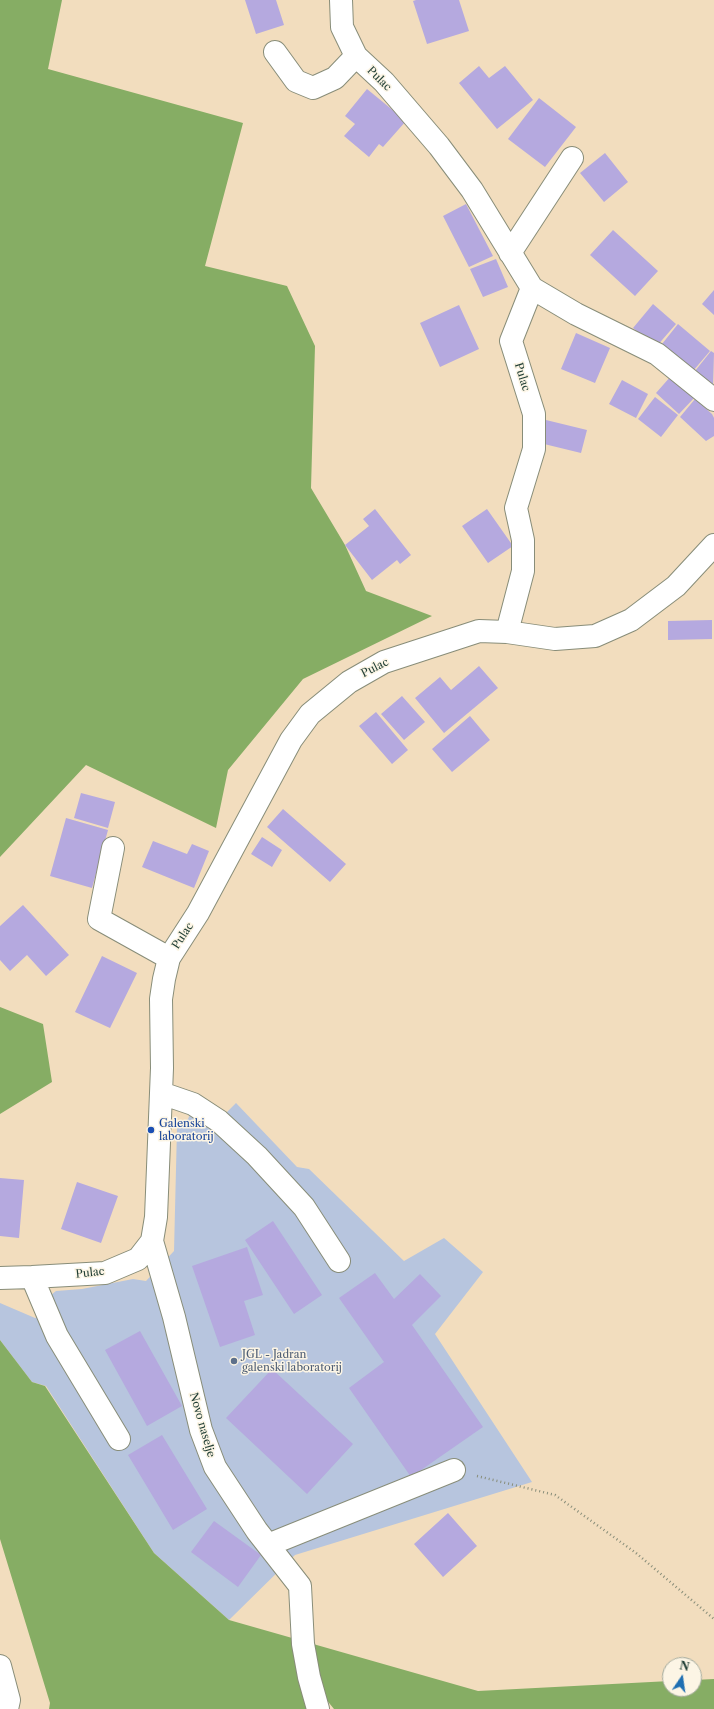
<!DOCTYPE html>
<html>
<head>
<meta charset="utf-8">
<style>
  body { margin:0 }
  #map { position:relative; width:714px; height:1709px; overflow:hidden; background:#f2ddbe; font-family:"Libre Caslon Text",serif }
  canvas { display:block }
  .north { position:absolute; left:662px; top:1657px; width:40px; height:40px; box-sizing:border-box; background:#fcf5e5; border:1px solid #a4ab9e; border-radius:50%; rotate:13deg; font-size:11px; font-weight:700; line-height:16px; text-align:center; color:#1f3d34 }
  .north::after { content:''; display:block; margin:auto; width:14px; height:18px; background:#1f6fb2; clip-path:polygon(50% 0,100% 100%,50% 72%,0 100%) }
</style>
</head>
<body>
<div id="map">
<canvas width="714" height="1709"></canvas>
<div class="north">N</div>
</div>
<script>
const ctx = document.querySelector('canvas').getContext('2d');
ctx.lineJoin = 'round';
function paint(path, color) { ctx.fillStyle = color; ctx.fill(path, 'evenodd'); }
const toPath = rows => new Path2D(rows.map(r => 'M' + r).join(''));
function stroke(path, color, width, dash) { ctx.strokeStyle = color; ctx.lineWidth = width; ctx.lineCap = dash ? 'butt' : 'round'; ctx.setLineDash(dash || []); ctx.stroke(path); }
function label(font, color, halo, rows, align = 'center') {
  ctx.font = font + ' "Libre Caslon Text",serif'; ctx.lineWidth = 3; ctx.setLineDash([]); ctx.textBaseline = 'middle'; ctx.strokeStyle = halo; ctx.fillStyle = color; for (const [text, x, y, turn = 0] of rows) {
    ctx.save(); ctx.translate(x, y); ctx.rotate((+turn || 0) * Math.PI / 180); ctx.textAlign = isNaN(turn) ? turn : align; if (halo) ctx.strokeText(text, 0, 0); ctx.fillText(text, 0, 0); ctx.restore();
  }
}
paint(toPath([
  [199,1094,225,1114,236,1103,297,1167,309,1169,404,1261,444,1238,483,1272,435,1334,532,1482,295,1555,229,1620,154,1553,46,1386,32,1382,0,1340,0,1303,35,1318,55,1310,51,1295,56,1291,82,1289,133,1279,146,1281,174,1251,177,1128,188,1119]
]), '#b7c5de');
paint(toPath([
  [0,0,62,0,48,69,243,123,205,266,287,286,315,346,311,488,345,545,366,591,432,616,303,679,228,770,216,828,86,765,0,857],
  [0,1007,43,1024,52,1082,0,1114],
  [0,1340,32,1382,45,1386,154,1553,229,1620,478,1691,670,1681,670,1689,694,1689,694,1680,714,1679,714,1709,334,1709,325,1698,316,1709,49,1709,50,1703,0,1539]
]), '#86ad64');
paint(toPath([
  [245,0,276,0,284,25,256,34],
  [416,0,459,0,469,31,427,44,413,1],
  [479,66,489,78,505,66,533,100,497,129,459,83],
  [367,89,406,121,383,147,379,144,369,157,344,136,355,124,345,116],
  [539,98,576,127,545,167,508,139],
  [605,153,628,182,604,202,580,173],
  [466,204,493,256,469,267,443,216],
  [613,230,658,271,635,296,590,255],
  [496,259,508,287,483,297,470,269],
  [714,290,714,315,702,304],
  [653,304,676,324,656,347,633,328],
  [459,305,479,349,440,367,420,323],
  [678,324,710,351,693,371,662,344],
  [576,333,610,348,595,383,561,369],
  [711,351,714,353,713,387,695,371],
  [671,376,695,397,679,414,656,393],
  [622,380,648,394,636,418,609,404],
  [655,397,678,415,661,437,638,419],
  [695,399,712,414,714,418,714,436,706,441,680,417],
  [546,420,587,430,581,453,540,443],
  [375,509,411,555,400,564,397,560,372,580,345,545,369,526,363,519],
  [487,509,513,546,488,563,462,526],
  [712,620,712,639,668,640,668,621],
  [479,666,498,688,444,733,415,698,440,677,451,690],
  [402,696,425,722,404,740,381,714],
  [376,712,408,750,392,764,359,726],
  [470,716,490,740,452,772,432,749],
  [81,793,115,802,108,828,74,818],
  [283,809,346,864,330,882,267,827],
  [66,818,108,830,92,888,50,876],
  [262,837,282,850,272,867,251,854],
  [153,841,187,854,192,844,209,851,194,888,142,867],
  [23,905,69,955,46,976,27,955,10,971,0,960,0,926],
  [102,956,137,973,110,1028,75,1012],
  [0,1178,24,1180,19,1238,0,1236],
  [77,1182,118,1196,101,1243,61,1229],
  [273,1221,322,1295,294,1314,245,1240],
  [247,1247,263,1295,244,1301,255,1335,220,1347,192,1266],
  [375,1273,394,1299,420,1274,441,1296,412,1325,483,1427,411,1477,349,1388,384,1362,339,1298],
  [140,1331,182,1406,147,1426,105,1350],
  [272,1369,353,1444,307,1494,226,1418],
  [162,1435,207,1509,173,1530,128,1455],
  [448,1513,477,1546,443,1577,414,1544],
  [214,1521,261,1555,238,1587,191,1552]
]), '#b5a9df');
const minor = toPath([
  [341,0,342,27,356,56,384,82,439,146,472,190,532,288,511,341,534,414,534,449,516,508,523,540,523,571,507,632],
  [275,52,296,81,313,88,335,78,356,56],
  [510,253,572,158],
  [532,288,576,314,657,354,714,400],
  [113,848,99,919,169,958],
  [161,1093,193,1104,219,1121,257,1156,304,1207,339,1261],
  [152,1241,174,1317,201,1430,215,1467,257,1531,300,1586,303,1644,309,1677,318,1709],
  [32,1277,57,1336,119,1439],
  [0,1278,32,1277,105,1273,138,1259,152,1241,156,1217,162,1068,161,999,164,979,169,958,198,913,291,740,310,714,349,682,384,662,479,631,507,632,555,639,595,636,631,620,676,586,714,545],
  [268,1545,454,1470],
  [0,1666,9,1700,7,1709]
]);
stroke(minor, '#888d79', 24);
stroke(toPath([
  [477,1476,555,1495,636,1553,714,1619]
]), '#888d79', 2.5, [1, 3]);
stroke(minor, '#fff', 22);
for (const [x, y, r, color] of [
  [151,1130,4,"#1a4fb4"],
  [234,1361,4,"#5c6f8a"]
]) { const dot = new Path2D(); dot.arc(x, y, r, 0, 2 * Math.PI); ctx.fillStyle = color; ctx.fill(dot); stroke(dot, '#fcf5e5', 1.5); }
label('11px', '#1f3d34', '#fcf5e5', [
  ["Pulac",379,79,45],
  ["Pulac",522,377,73],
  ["Pulac",375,668,-27],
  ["Pulac",183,936,-57],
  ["Pulac",90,1273,-6],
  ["Novo naselje",202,1425,74]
]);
label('11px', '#164399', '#fcf5e5', [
  ["Galenski",159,1124],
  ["laboratorij",159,1137]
], 'left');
label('11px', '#4e5e75', '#fcf5e5', [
  ["JGL - Jadran",242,1355],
  ["galenski laboratorij",242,1368]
], 'left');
</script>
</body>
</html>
